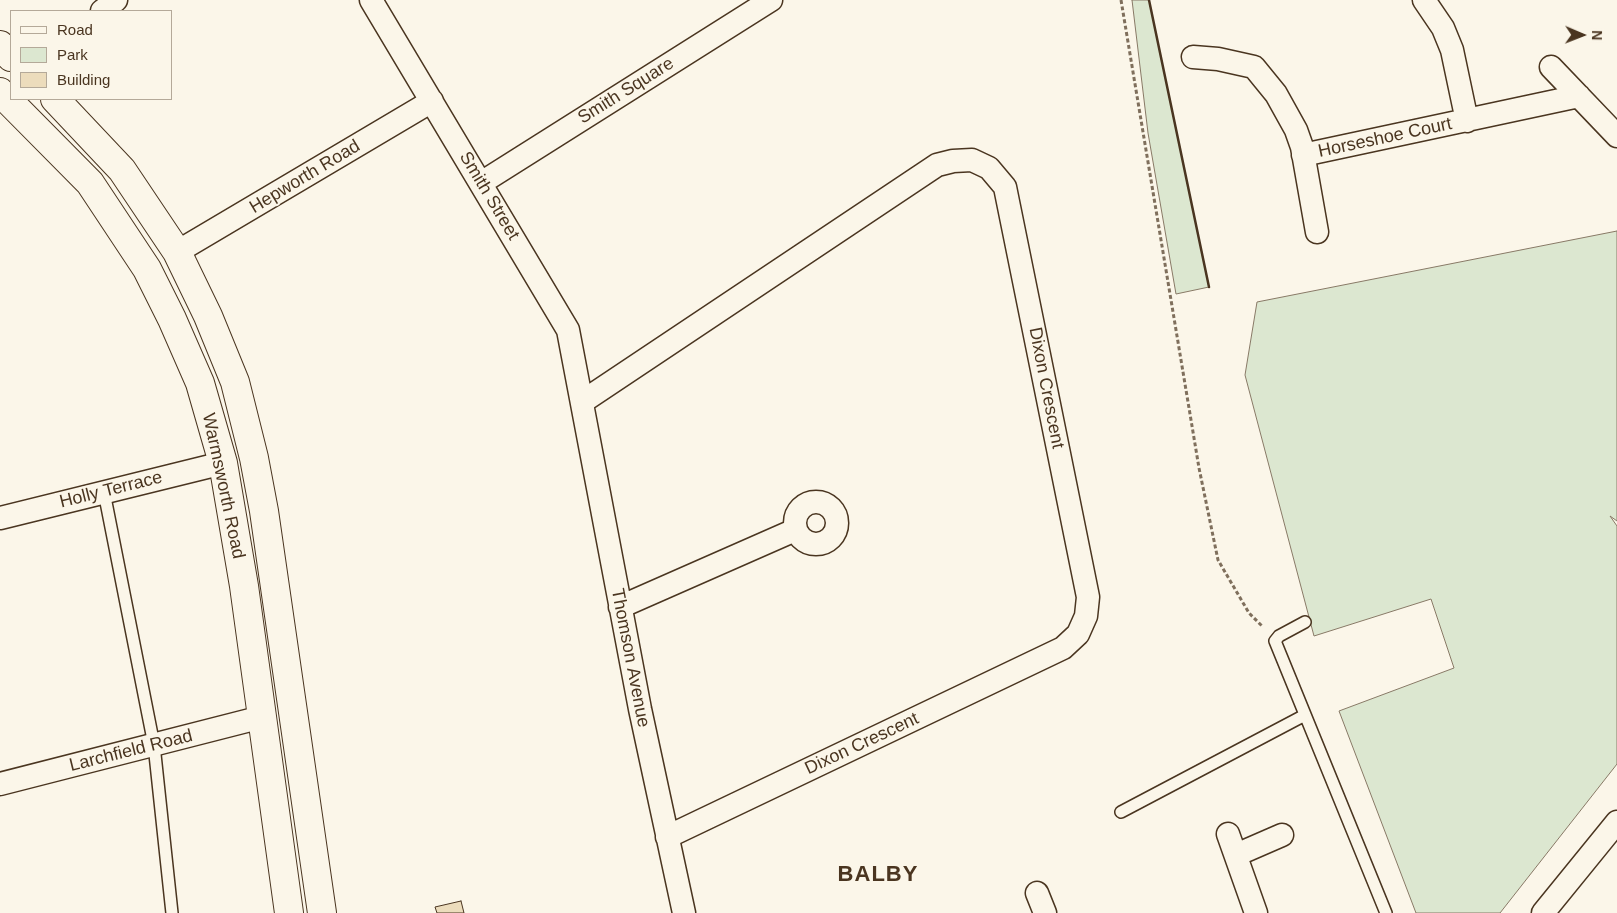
<!DOCTYPE html>
<html>
<head>
<meta charset="utf-8">
<style>
  body { margin:0 }
  #map { position:relative; width:1617px; height:913px; overflow:hidden; background:#fbf6e9; font-family:Helvetica,sans-serif }
  canvas { display:block }
  .legend { position:absolute; left:10px; top:10px; width:162px; height:90px; box-sizing:border-box; background:#fbf6e9; border:1px solid #b4a999; margin:0; padding:6px 9px; list-style:none; font-size:15px; color:#4a3520 }
  .legend li { display:flex; align-items:center; gap:10px; height:25px }
  .legend b { width:25px; border:1px solid #b4a999 }
  .north { position:absolute; left:1557px; top:10px; width:50px; height:50px; -webkit-text-stroke:4px #fbf6e9; paint-order:stroke; rotate:91deg; font-size:14px; font-weight:700; line-height:20px; text-align:center; color:#4a3520 }
  .north::after { content:''; display:block; margin:auto; width:18px; height:22px; background:#4a3520; clip-path:polygon(50% 0,100% 100%,50% 72%,0 100%) }
</style>
</head>
<body>
<div id="map">
<canvas width="1617" height="913"></canvas>
<ul class="legend">
<li><b style="height:6px;background:#fbf6e9"></b>Road</li>
<li><b style="height:14px;background:#dce7d0"></b>Park</li>
<li><b style="height:14px;background:#ecdcbc"></b>Building</li>
</ul>
<div class="north">N</div>
</div>
<script>
const ctx = document.querySelector('canvas').getContext('2d');
ctx.lineJoin = 'round';
function paint(path, color) { ctx.fillStyle = color; ctx.fill(path, 'evenodd'); }
const toPath = rows => new Path2D(rows.map(r => 'M' + r).join(''));
function stroke(path, color, width, dash) { ctx.strokeStyle = color; ctx.lineWidth = width; ctx.lineCap = dash ? 'butt' : 'round'; ctx.setLineDash(dash || []); ctx.stroke(path); }
function label(font, color, halo, rows, align = 'center') {
  ctx.font = font + ' Helvetica,sans-serif'; ctx.lineWidth = 4; ctx.setLineDash([]); ctx.textBaseline = 'middle'; ctx.strokeStyle = halo; ctx.fillStyle = color; for (const [text, x, y, turn = 0] of rows) {
    ctx.save(); ctx.translate(x, y); ctx.rotate((+turn || 0) * Math.PI / 180); ctx.textAlign = isNaN(turn) ? turn : align; if (halo) ctx.strokeText(text, 0, 0); ctx.fillText(text, 0, 0); ctx.restore();
  }
}
const green = toPath([
  [1132,0,1149,0,1209,287,1176,294,1148,133,1132,0],
  [1617,231,1617,521,1610,516,1617,526,1617,764,1500,913,1416,913,1339,711,1454,668,1431,599,1314,636,1245,375,1257,302,1617,231]
]);
paint(green, '#dce7d0');
stroke(green, '#887966', 1);
const building = toPath([
  [461,901,464,913,437,913,435,907,461,901]
]);
paint(building, '#ecdcbc');
stroke(building, '#4a3520', 1);
const service = toPath([
  [104,492,154,745,172,913],
  [1305,622,1279,636,1275,641,1386,913],
  [1121,812,1305,715]
]);
const minor = toPath([
  [371,0,568,330,640,709,684,913],
  [1424,0,1443,28,1452,50,1467,121],
  [102,11,116,0],
  [1193,57,1218,59,1254,67,1276,94,1296,130,1302,147,1317,232],
  [1551,67,1617,136],
  [1303,155,1579,96],
  [481,183,771,0],
  [177,252,432,101],
  [582,402,937,165,953,161,972,160,989,168,1005,187,1088,597,1086,616,1078,634,1063,648,667,837],
  '795 523a21 21 0 1 1 42 0a21 21 0 1 1-42 0Z',
  [0,518,223,463],
  [620,607,795,530],
  [0,784,262,717],
  [1228,834,1256,913],
  [1236,855,1282,835],
  [1037,893,1045,913],
  [1543,913,1617,822]
]);
const primary = toPath([
  [0,45,11,57],
  [0,92,90,183,147,269,172,319,200,383,223,463,244,586,289,913],
  [55,99,122,170,177,252,208,316,235,382,254,458,264,511,322,913]
]);
stroke(service, '#4a3520', 14);
stroke(minor, '#4a3520', 25);
stroke(primary, '#4a3520', 30);
stroke(toPath([
  [1121,0,1199,468,1218,560,1249,613,1263,627]
]), '#7f6f5c', 3, [4, 2.5]);
stroke(service, '#fbf6e9', 11);
stroke(minor, '#fbf6e9', 22);
stroke(primary, '#fbf6e9', 28);
stroke(toPath([
  [1149,0,1209,287]
]), '#4a3520', 2.5);
label('18px', '#4a3520', '#fbf6e9', [
  ["Smith Square",626,91,-32],
  ["Horseshoe Court",1385,138,-12],
  ["Hepworth Road",305,177,-31],
  ["Smith Street",489,196,59],
  ["Dixon Crescent",1046,388,79],
  ["Warmsworth Road",223,486,78],
  ["Holly Terrace",111,490,-14],
  ["Thomson Avenue",630,658,79],
  ["Dixon Crescent",862,744,-25],
  ["Larchfield Road",131,751,-14]
]);
ctx.letterSpacing = '1px';
label('bold 22px', '#4a3520', '#fbf6e9', [
  ["BALBY",878,875]
]);
ctx.letterSpacing = '0px';
</script>
</body>
</html>
